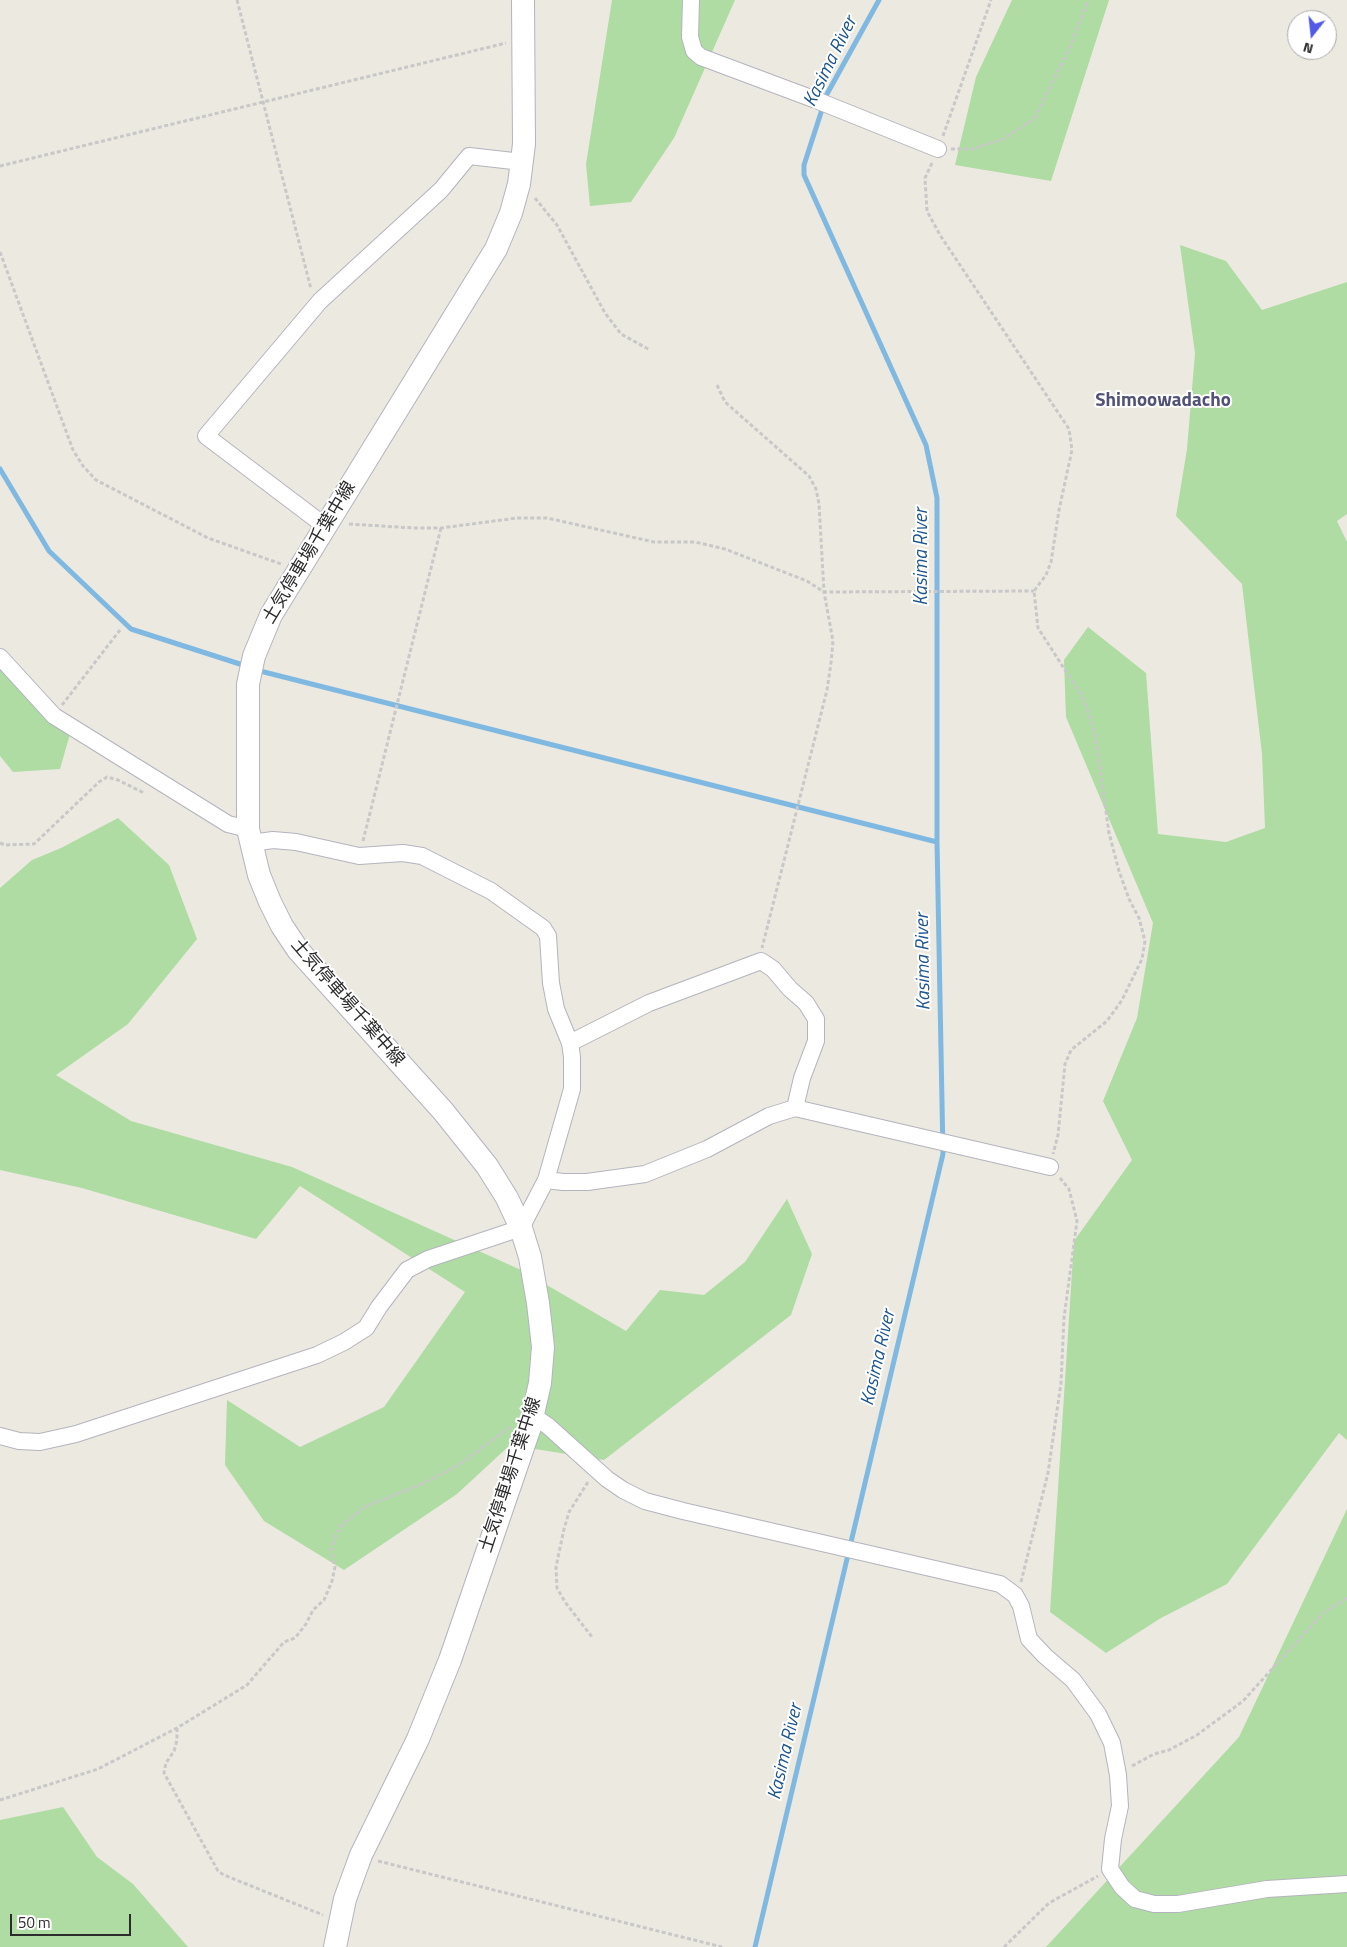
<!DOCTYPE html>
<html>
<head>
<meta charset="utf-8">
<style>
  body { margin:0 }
  #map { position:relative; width:1347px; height:1947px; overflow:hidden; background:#ece9e0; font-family:"Titillium Web",sans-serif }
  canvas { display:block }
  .north { position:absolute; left:1287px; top:10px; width:50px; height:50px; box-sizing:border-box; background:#fff; border:1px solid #ababab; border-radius:50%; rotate:196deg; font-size:14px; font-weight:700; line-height:20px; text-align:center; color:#2c2c2c }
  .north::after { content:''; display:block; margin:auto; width:18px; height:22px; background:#5358e6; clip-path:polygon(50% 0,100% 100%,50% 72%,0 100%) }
  .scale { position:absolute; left:10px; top:1914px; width:121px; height:22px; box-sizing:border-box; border:2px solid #2c2c2c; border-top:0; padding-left:6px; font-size:15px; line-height:18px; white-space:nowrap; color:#2c2c2c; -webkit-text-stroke:4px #fff; paint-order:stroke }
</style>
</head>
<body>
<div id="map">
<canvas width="1347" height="1947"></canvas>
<div class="north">N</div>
<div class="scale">50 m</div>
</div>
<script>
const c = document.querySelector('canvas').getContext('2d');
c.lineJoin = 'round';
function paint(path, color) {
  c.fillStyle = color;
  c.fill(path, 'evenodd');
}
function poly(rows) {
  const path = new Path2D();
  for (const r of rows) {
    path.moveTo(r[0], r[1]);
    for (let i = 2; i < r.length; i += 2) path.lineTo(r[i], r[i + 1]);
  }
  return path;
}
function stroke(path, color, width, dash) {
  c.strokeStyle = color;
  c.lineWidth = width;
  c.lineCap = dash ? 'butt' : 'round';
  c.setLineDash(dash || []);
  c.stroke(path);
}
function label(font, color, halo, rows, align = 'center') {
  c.font = font + ' "Titillium Web","Noto Sans JP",sans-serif';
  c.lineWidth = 4;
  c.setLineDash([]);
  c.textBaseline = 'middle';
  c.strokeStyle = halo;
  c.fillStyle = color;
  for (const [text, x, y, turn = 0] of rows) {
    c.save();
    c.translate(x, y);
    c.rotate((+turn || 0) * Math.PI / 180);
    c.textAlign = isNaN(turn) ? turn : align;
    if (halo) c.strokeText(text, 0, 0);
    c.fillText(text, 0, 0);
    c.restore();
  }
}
const green = poly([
  [612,0,735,0,674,138,631,202,590,206,586,164],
  [1012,0,1109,0,1051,181,955,165,976,77],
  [1180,245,1226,261,1262,310,1347,282,1347,514,1337,521,1347,542,1347,1440,1339,1433,1227,1584,1161,1618,1106,1653,1050,1612,1074,1241,1132,1160,1103,1101,1137,1018,1153,923,1066,717,1064,660,1088,627,1146,673,1158,834,1226,842,1265,828,1262,754,1242,584,1176,516,1187,449,1195,353],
  [0,666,70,734,60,769,13,772,0,756],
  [118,818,169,865,197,939,128,1024,56,1075,131,1121,292,1167,521,1270,626,1331,660,1290,704,1295,745,1262,787,1199,812,1254,791,1315,604,1460,510,1445,457,1494,344,1570,264,1521,225,1465,227,1400,300,1447,384,1407,465,1292,300,1186,256,1239,82,1188,0,1170,0,888,32,860,61,848],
  [1347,1509,1347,1947,1046,1947,1239,1737],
  [63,1807,97,1857,133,1884,188,1947,0,1947,0,1820]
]);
const stream = poly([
  [0,469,49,551,131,629,246,666],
  [256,670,937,842],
  [755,1947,943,1154,937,842,937,498,926,445,804,175,804,165,827,94,879,0]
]);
const path = poly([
  [237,0,311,289],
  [943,136,991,0],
  [951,149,973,149,1003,139,1034,119,1070,47,1088,0],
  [932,163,925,178,927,211,940,235,1069,429,1072,450,1059,510,1051,562,1046,575,1034,591,1038,628,1083,698,1095,733,1109,833,1119,871,1129,899,1139,918,1145,941,1142,959,1122,1000,1107,1021,1071,1050,1065,1064,1058,1135,1053,1154],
  [0,166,506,43],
  [535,198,557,225,605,313,621,334,650,350],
  [0,252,73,450,83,466,96,480,208,538,281,564],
  [717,385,725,402,809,476,816,489,819,504,824,592,833,641,831,663,827,690,762,948],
  [349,524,414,528,441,528,517,518,547,518,654,542,695,542,725,549,807,581,824,592,1034,591],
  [62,705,120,630],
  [363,841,441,528],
  [0,843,5,845,34,844,99,782,107,777,118,780,144,793],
  [588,1482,569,1512,564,1529,556,1567,557,1588,565,1602,592,1637],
  [1021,1582,1048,1473,1061,1383,1064,1318,1077,1221,1069,1189,1060,1178],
  [177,1728,177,1740,174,1751,166,1763,164,1773,218,1871,224,1875,323,1915],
  [1132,1766,1154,1754,1169,1750,1197,1735,1243,1701,1323,1613,1347,1598],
  [0,1800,98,1769,177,1728,247,1685,284,1642,295,1638,306,1624,313,1610,324,1600,332,1581,335,1567,331,1551,334,1539,341,1526,364,1507,424,1483,459,1465,510,1427],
  [378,1861,722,1947],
  [1004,1947,1049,1903,1098,1876]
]);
const street = poly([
  [691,0,690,37,694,51,701,57,816,100,938,149],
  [325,526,206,436,320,301,441,190,469,156,522,162],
  [0,657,54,716,228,824,248,829],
  [570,1043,649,1003,761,961,773,969,790,989,806,1003,816,1019,816,1041,802,1078,795,1108],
  [546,1180,563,1182,587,1182,645,1174,707,1149,769,1116,795,1108,1050,1167],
  [533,1416,548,1426,607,1479,623,1490,645,1501,683,1511,1000,1584,1015,1595,1021,1606,1029,1639,1045,1656,1073,1680,1098,1714,1112,1743,1118,1775,1120,1806,1113,1839,1110,1869,1122,1887,1135,1899,1154,1904,1178,1904,1267,1889,1347,1884],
  [0,1436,19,1441,40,1442,76,1434,317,1355,344,1342,366,1328,379,1307,407,1270,428,1259,521,1228,546,1180,572,1089,572,1057,570,1043,556,1009,551,983,548,936,543,928,491,891,422,856,403,853,359,856,296,842,273,840,251,843]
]);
const secondary = poly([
  [335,1947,345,1899,361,1855,418,1739,450,1660,530,1427,540,1383,543,1347,538,1303,530,1257,521,1228,507,1198,487,1166,443,1111,298,950,282,926,270,902,259,875,248,829,248,684,254,656,271,615,496,249,511,213,519,184,524,144,523,0]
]);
const streetNames = [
  ["土気停車場千葉中線",310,553,-59],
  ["土気停車場千葉中線",347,1003,49],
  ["土気停車場千葉中線",511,1475,-72]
];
const waterNames = [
  ["Kasima River",831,62,-64],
  ["Kasima River",922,557,-90],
  ["Kasima River",924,962,-91],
  ["Kasima River",879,1358,-77],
  ["Kasima River",786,1752,-77]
];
const neighbourhoodNames = [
  ["Shimoowadacho",1163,401]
];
paint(green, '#aedca3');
stroke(stream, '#7fb9e2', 5);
stroke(street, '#b3b4be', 18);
stroke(secondary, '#b3b4be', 24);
stroke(path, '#c8c8c8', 3, [4, 2.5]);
stroke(street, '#fff', 16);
stroke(secondary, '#fff', 22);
label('18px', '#2c2c2c', '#fff', streetNames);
label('italic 19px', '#1d568f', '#fff', waterNames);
label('bold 19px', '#515278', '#fff', neighbourhoodNames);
</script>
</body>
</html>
